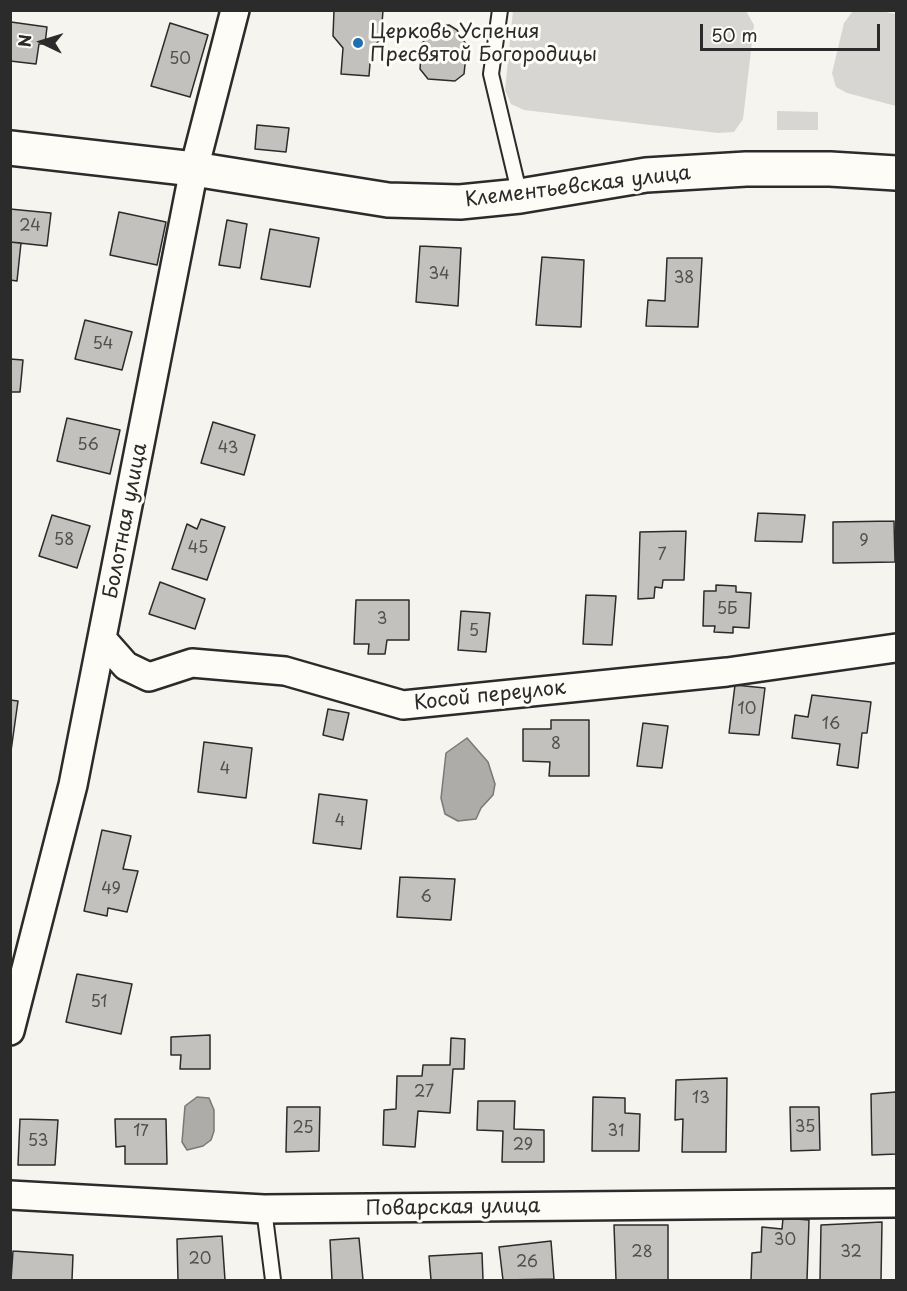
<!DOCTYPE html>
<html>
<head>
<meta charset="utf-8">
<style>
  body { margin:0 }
  #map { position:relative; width:907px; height:1291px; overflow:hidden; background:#f5f4ef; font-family:"Playpen Sans",sans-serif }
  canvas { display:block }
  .frame { position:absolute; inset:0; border:12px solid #2b2b2b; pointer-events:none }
  .north { position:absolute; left:12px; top:12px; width:60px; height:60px; -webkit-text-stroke:4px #fdfcf7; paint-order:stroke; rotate:274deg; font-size:16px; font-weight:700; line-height:24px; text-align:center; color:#2b2b2b }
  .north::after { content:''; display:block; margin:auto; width:21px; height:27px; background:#2b2b2b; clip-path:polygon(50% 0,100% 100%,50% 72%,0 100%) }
  .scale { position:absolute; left:700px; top:24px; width:180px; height:27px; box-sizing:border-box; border:3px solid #2b2b2b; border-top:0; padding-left:8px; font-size:18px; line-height:21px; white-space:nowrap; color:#2b2b2b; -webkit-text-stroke:4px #fdfcf7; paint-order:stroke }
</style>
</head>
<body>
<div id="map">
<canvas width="907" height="1291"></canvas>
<div class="frame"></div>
<div class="north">N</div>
<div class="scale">50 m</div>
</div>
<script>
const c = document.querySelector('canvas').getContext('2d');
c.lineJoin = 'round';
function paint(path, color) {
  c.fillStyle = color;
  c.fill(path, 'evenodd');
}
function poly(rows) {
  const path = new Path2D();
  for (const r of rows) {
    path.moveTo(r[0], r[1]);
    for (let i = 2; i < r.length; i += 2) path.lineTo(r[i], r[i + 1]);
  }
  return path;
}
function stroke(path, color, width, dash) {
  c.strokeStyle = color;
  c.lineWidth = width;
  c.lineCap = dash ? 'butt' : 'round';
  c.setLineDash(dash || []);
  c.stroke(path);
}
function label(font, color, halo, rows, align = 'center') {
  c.font = font + ' "Playpen Sans",sans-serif';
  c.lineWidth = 6;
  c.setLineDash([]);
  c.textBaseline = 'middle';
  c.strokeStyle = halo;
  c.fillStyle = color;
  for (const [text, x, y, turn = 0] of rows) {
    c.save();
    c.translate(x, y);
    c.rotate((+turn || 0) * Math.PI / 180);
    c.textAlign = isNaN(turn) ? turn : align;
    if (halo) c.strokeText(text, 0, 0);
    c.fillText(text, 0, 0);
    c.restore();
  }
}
const green = poly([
  [513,11,746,11,754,25,743,119,734,132,718,133,524,110,511,104,505,90],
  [853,11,881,11,896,14,896,106,847,93,836,87,832,73,844,23],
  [777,111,818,112,818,130,777,130]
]);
const water = poly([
  [467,738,488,762,495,784,493,795,481,808,476,819,458,821,445,814,441,798,446,753,467,738],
  [197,1097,209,1098,214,1110,214,1131,211,1140,203,1146,187,1150,182,1142,185,1106,197,1097]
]);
const building = poly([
  [334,10,383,10,381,38,371,50,369,76,341,74,343,48,333,36,334,10],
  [11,22,47,27,45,44,39,44,36,64,10,61,11,22],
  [170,23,208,35,190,97,151,86,170,23],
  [449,25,457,30,467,46,464,74,455,81,428,79,420,69,422,43,440,26,449,25],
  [257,125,289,128,286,152,255,149,257,125],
  [10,209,51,213,47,246,10,242,10,209],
  [119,212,166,222,157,265,110,255,119,212],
  [227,220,247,224,240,268,219,265,227,220],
  [270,229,319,238,310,287,261,279,270,229],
  [10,242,21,243,17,281,10,280,10,242],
  [420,246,461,248,458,306,416,302,420,246],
  [542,257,584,260,581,327,536,325,542,257],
  [667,258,702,258,698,327,646,326,648,300,665,301,667,258],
  [85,320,132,332,122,370,75,359,85,320],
  [10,359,23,360,20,392,10,392,10,359],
  [67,418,120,430,110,474,57,461,67,418],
  [213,422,255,435,244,475,201,463,213,422],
  [758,513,805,515,802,542,755,541,758,513],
  [52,515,90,526,77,568,39,556,52,515],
  [201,519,225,527,207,580,172,569,187,524,197,529,201,519],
  [894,521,895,562,833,563,833,522,894,521],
  [686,531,684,580,663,580,662,588,655,587,654,598,638,599,640,532,686,531],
  [160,582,205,599,195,629,149,614,160,582],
  [716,585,736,586,736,592,751,593,749,628,733,627,733,633,714,632,715,626,703,626,704,591,716,591,716,585],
  [586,595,616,596,612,645,583,644,586,595],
  [356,600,409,600,409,640,387,640,385,654,368,654,369,644,354,644,356,600],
  [461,611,490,613,486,652,458,650,461,611],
  [735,685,765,688,759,735,729,733,735,685],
  [812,695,871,702,867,733,862,733,858,768,837,765,840,744,792,738,795,715,808,717,812,695],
  [10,700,18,701,11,751,10,751,10,700],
  [328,709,349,713,343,740,323,735,328,709],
  [551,720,589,720,589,776,549,776,550,762,523,761,523,729,551,729,551,720],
  [643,723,668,726,662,768,637,766,643,723],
  [204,742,252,748,246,798,198,792,204,742],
  [319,794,367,800,361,849,313,843,319,794],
  [102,830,131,836,123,869,138,871,127,912,108,908,107,916,84,911,102,830],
  [400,877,455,879,451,920,397,917,400,877],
  [77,974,132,984,121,1034,66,1022,77,974],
  [210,1035,210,1069,180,1069,181,1055,171,1055,171,1037,210,1035],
  [451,1038,465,1039,464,1069,453,1069,450,1113,418,1111,415,1147,383,1145,384,1110,396,1109,397,1076,422,1076,423,1065,450,1065,451,1038],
  [727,1078,726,1152,682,1152,683,1119,675,1120,676,1080,727,1078],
  [896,1092,896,1154,872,1155,871,1094,896,1092],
  [593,1097,625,1098,625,1113,640,1114,639,1151,592,1151,593,1097],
  [478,1101,515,1101,514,1129,544,1130,544,1162,502,1162,503,1131,477,1130,478,1101],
  [287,1107,320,1107,319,1151,286,1152,287,1107],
  [790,1107,819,1107,820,1150,791,1151,790,1107],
  [20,1119,58,1120,55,1165,18,1165,20,1119],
  [115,1119,166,1119,167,1164,125,1164,125,1146,116,1147,115,1119],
  [783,1218,809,1220,807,1280,751,1280,752,1253,761,1252,762,1227,782,1229,783,1218],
  [882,1222,881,1280,820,1280,821,1225,882,1222],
  [614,1225,668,1225,668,1280,616,1280,614,1225],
  [222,1236,225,1280,178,1280,177,1239,222,1236],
  [359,1238,363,1280,332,1280,330,1240,359,1238],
  [551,1241,554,1279,503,1280,499,1247,551,1241],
  [13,1251,73,1255,72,1280,11,1280,13,1251],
  [482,1253,483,1280,431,1280,429,1256,482,1253]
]);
const service = poly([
  [500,10,491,74,520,196],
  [264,1209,273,1280]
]);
const minor = poly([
  [103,640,126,666,149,677,192,663,285,671,403,705,727,672,896,648],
  [10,1031,73,785,194,169,235,10],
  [10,1195,264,1209,896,1203]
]);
const tertiary = poly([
  [10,148,194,169,388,200,460,202,520,196,646,175,746,169,830,169,896,173]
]);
const markers = [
  [358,43,6,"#1f6fb2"]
];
const numberNames = [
  ["50",180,60],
  ["24",30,227],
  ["34",439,275],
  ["38",684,279],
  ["54",103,345],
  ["56",88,446],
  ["43",228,449],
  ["58",64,541],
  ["9",864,542],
  ["45",198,549],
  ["7",662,556],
  ["5Б",727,610],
  ["3",382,620],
  ["5",474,632],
  ["10",747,710],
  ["16",831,725],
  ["8",556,745],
  ["4",225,770],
  ["4",340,822],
  ["49",111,890],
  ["6",426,898],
  ["51",99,1003],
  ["27",424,1093],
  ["13",701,1099],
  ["35",805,1128],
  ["25",303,1129],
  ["17",141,1132],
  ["31",616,1132],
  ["53",38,1142],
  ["29",523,1146],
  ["30",785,1241],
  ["28",642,1253],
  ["32",851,1253],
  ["20",200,1260],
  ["26",527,1263]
];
const poiNames = [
  ["Церковь Успения",370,32],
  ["Пресвятой Богородицы",370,55]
];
const streetNames = [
  ["Клементьевская улица",578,187,-7],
  ["Болотная улица",126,521,-79],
  ["Косой переулок",490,696,-6],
  ["Поварская улица",453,1208,-1]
];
paint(green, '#d7d6d2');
paint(water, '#adaca9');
stroke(water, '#797877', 1.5);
paint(building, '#c2c1be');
stroke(building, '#2b2b2b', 1.5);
stroke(service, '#2b2b2b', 18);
stroke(minor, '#2b2b2b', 32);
stroke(tertiary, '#2b2b2b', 38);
stroke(service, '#fdfcf7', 14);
stroke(minor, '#fdfcf7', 27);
stroke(tertiary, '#fdfcf7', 33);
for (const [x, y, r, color] of markers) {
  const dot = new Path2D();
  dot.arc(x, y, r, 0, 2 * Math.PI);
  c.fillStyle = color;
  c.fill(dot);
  stroke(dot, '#fdfcf7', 2);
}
label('16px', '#515050', null, numberNames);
label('20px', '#2b2b2b', '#fdfcf7', poiNames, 'left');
label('20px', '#2b2b2b', '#fdfcf7', streetNames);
</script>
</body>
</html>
